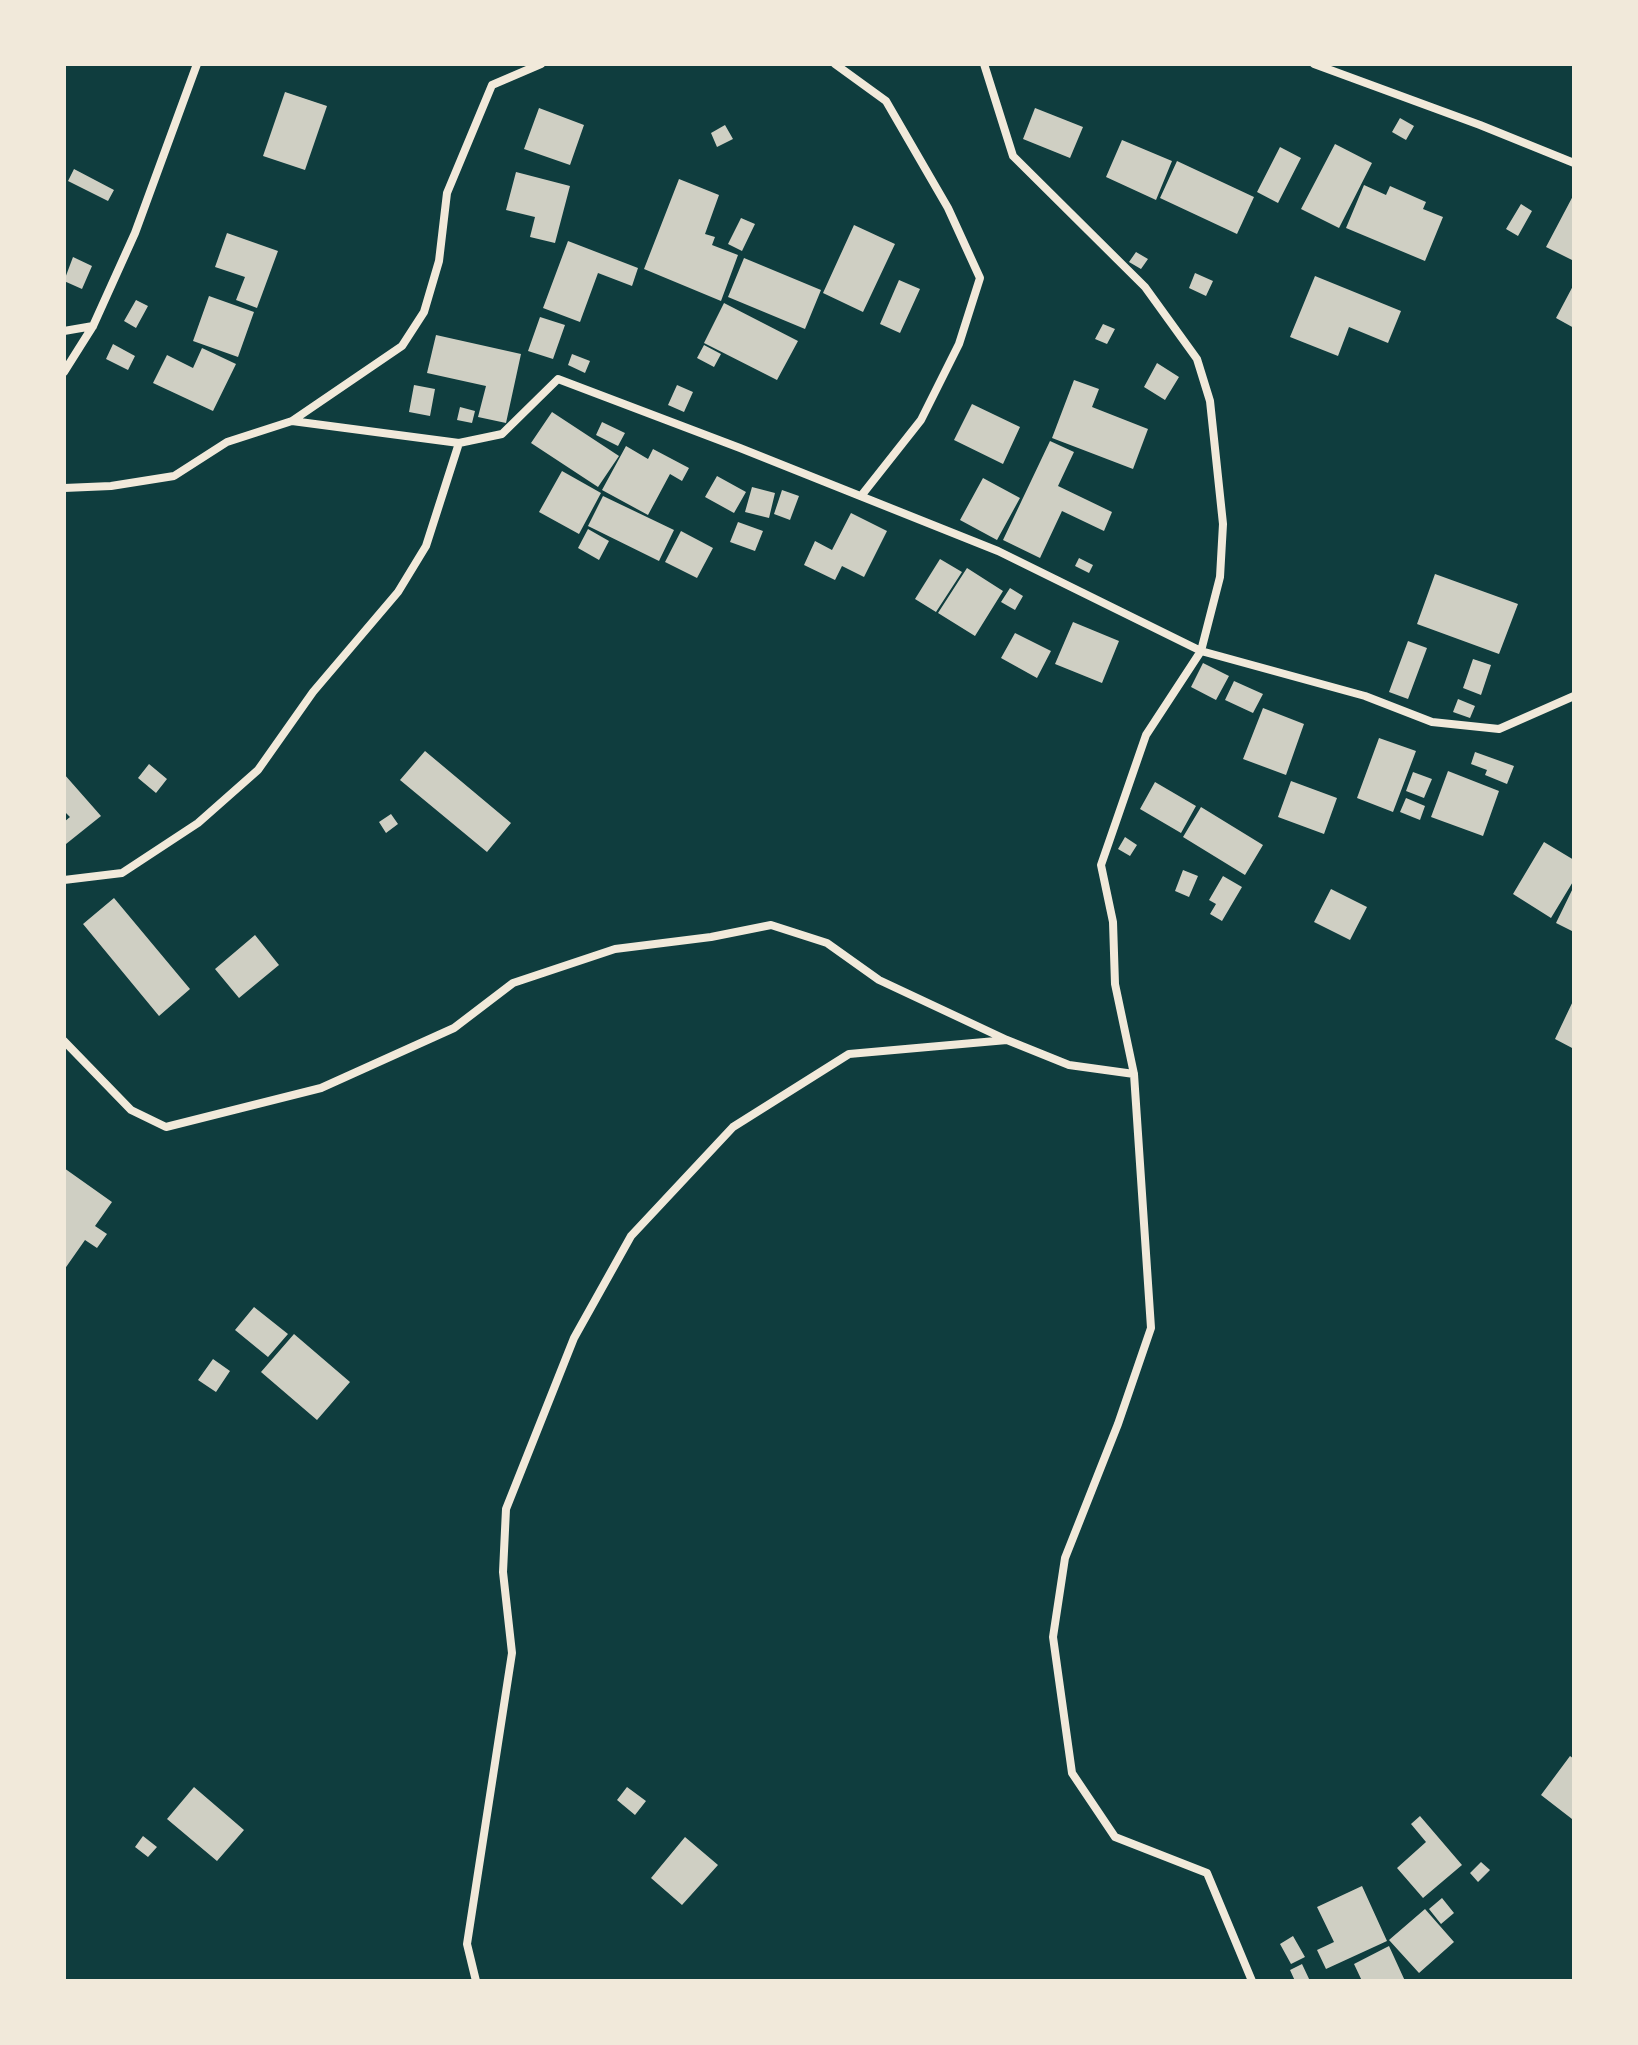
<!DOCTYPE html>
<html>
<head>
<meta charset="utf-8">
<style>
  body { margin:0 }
  #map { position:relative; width:1638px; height:2045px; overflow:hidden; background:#0f3d3e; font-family:"Asap Condensed",sans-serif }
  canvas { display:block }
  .frame { position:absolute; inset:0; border:66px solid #f1e9da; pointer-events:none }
</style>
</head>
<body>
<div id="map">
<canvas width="1638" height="2045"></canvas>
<div class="frame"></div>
</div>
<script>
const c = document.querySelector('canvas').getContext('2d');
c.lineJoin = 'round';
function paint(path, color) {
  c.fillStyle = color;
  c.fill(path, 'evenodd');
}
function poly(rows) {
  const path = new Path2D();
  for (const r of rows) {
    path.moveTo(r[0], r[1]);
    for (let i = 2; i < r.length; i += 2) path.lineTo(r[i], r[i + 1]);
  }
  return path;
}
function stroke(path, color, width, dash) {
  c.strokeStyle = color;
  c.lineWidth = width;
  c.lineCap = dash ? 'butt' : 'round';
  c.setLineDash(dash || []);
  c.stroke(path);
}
const building = poly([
  [285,92,327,106,305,170,263,156],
  [539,108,584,125,570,165,524,149],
  [1035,108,1083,127,1070,158,1023,139],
  [1400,118,1414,126,1406,140,1392,132],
  [725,125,733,139,717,147,711,133],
  [1122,140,1172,161,1156,200,1106,177],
  [1335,144,1372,163,1339,228,1301,209],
  [1280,147,1301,158,1278,203,1257,192],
  [1177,161,1254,197,1237,234,1160,198],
  [74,169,114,190,108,201,68,181],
  [516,172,570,186,555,243,530,237,535,217,506,210],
  [679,179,719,195,705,234,715,237,712,245,738,255,721,301,644,269],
  [1364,185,1386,195,1390,186,1426,202,1423,209,1443,217,1425,261,1346,228],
  [1574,194,1574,261,1546,247],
  [1521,204,1532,211,1518,236,1506,229],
  [741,218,755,224,742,251,728,244],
  [854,225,895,244,863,312,823,293],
  [227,233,278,251,257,308,236,300,245,277,215,267],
  [568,241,638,268,632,286,598,273,580,322,543,308],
  [1136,252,1148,259,1141,269,1129,262],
  [73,257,92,266,82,289,64,281],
  [744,258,821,290,805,329,728,297],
  [1195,273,1213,281,1206,296,1189,288],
  [1315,276,1401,311,1388,343,1349,327,1338,356,1290,337],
  [899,280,920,289,900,333,880,324],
  [1574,284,1574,328,1556,318],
  [209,296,254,312,238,357,193,341],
  [136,300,148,306,136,328,124,321],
  [724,303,798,341,777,380,704,343],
  [540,317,565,325,553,359,528,351],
  [1103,324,1115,329,1107,344,1095,339],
  [436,335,521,354,506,423,478,417,486,386,427,373],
  [113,344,135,356,128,370,106,359],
  [704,345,721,354,714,367,697,358],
  [202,348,236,364,213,411,153,383,167,355,193,368],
  [572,354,590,361,585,373,568,365],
  [1157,363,1179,377,1165,400,1144,387],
  [1074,380,1099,389,1092,407,1148,429,1133,469,1052,438],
  [414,385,435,389,430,416,409,412],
  [677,385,693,392,684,412,668,405],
  [972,404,1020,427,1003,464,954,440],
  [460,407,475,411,472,423,457,420],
  [552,412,619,456,598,487,531,443],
  [602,422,625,433,618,446,596,435],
  [1050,441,1074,452,1058,486,1112,512,1104,531,1062,511,1040,558,1003,540],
  [626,446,648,459,653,449,689,468,682,481,670,474,648,515,602,490],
  [562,471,601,493,579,534,539,512],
  [717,476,746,492,734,513,705,497],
  [983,478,1020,498,997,540,960,520],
  [752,487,775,493,769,518,745,512],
  [782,490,799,496,790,520,774,514],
  [603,496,674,530,659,561,588,526],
  [851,513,887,531,864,577,842,566,835,580,804,565,815,541,832,550],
  [738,522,763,531,755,551,730,542],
  [588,529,609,541,599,560,578,548],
  [681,531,713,548,697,578,665,562],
  [1079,558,1093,565,1089,573,1075,566],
  [940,559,962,572,936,612,915,599],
  [967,568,1003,591,975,636,938,613],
  [1435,574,1518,604,1499,654,1417,624],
  [1010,588,1023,596,1015,610,1001,602],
  [1073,622,1119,641,1102,683,1055,664],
  [1015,633,1051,651,1037,678,1001,658],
  [1408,641,1427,648,1408,699,1389,692],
  [1473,659,1491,665,1481,695,1463,688],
  [1203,663,1229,676,1216,700,1191,687],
  [1234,681,1263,694,1253,713,1225,700],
  [1458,699,1475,706,1470,718,1453,712],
  [1263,708,1304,724,1286,775,1243,759],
  [1379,738,1416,751,1393,812,1357,798],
  [425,751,511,823,487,852,400,780],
  [1475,752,1514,766,1507,784,1485,775,1487,770,1471,764],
  [149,764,167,779,156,793,138,778],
  [1448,771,1499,791,1483,836,1431,817],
  [1413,772,1432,779,1424,798,1406,791],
  [64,774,101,816,66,844,64,822,70,817,64,811],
  [1291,781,1337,798,1324,834,1278,817],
  [1155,782,1196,806,1181,833,1140,809],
  [1406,798,1425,806,1420,820,1400,812],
  [1201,807,1263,845,1245,875,1183,837],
  [391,814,398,824,386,833,379,822],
  [1125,837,1137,845,1130,856,1118,849],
  [1544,842,1574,860,1574,880,1551,918,1513,894],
  [1183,870,1198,876,1189,897,1175,891],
  [1223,876,1242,887,1222,921,1210,914,1216,904,1209,900],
  [1574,886,1574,932,1556,923],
  [1331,889,1367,907,1350,940,1314,922],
  [114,898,190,989,159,1016,83,924],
  [255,935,279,965,239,998,215,969],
  [1574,999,1574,1049,1555,1039],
  [64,1168,112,1202,95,1226,107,1234,97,1248,85,1240,64,1270],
  [254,1307,288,1334,268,1357,235,1330],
  [294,1334,350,1382,317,1420,261,1372],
  [213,1359,230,1371,216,1392,198,1380],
  [1570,1756,1574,1759,1574,1815,1572,1819,1541,1795],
  [194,1787,244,1830,217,1861,167,1819],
  [627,1787,646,1801,635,1815,617,1800],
  [1420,1816,1462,1865,1423,1898,1397,1868,1426,1842,1411,1824],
  [143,1836,157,1847,148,1857,135,1847],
  [685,1837,718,1865,682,1905,651,1878],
  [1481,1862,1490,1870,1478,1882,1470,1873],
  [1362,1886,1387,1941,1326,1969,1317,1950,1334,1942,1317,1907],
  [1442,1898,1454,1913,1441,1924,1429,1909],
  [1425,1909,1454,1942,1419,1973,1389,1940],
  [1293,1936,1305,1957,1291,1964,1280,1944],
  [1389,1946,1405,1981,1362,1981,1354,1964],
  [1302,1964,1310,1981,1295,1981,1290,1970]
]);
const minor = poly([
  [835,64,886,101,948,208,980,278,959,344,921,420,861,496],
  [984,64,1013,156,1145,287,1197,359,1210,401,1223,524,1220,577,1201,651,1146,735,1101,865,1113,922,1115,984,1134,1074,1151,1328,1118,1424,1065,1558,1053,1637,1072,1773,1115,1837,1207,1873,1252,1981],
  [1314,64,1480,125,1574,163],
  [64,331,93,326],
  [64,372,93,326,135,233,197,64],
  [292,421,459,443,502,434,558,379,740,448,998,551,1201,651,1365,696,1432,722,1499,729,1574,696],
  [64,488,111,486,174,476,227,442,292,421,402,346,424,312,439,261,447,193,492,85,541,64],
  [64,880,122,873,198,823,258,770,313,692,398,592,426,546,459,443],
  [64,1041,131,1110,166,1127,321,1088,454,1028,513,983,615,949,711,937,771,925,827,943,879,980,1007,1040,1069,1065,1134,1074],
  [476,1981,467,1944,512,1653,503,1572,506,1509,574,1338,631,1236,733,1127,849,1054,1007,1040]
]);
paint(building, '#cfcfc3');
stroke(minor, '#f1e9da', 8);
</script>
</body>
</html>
